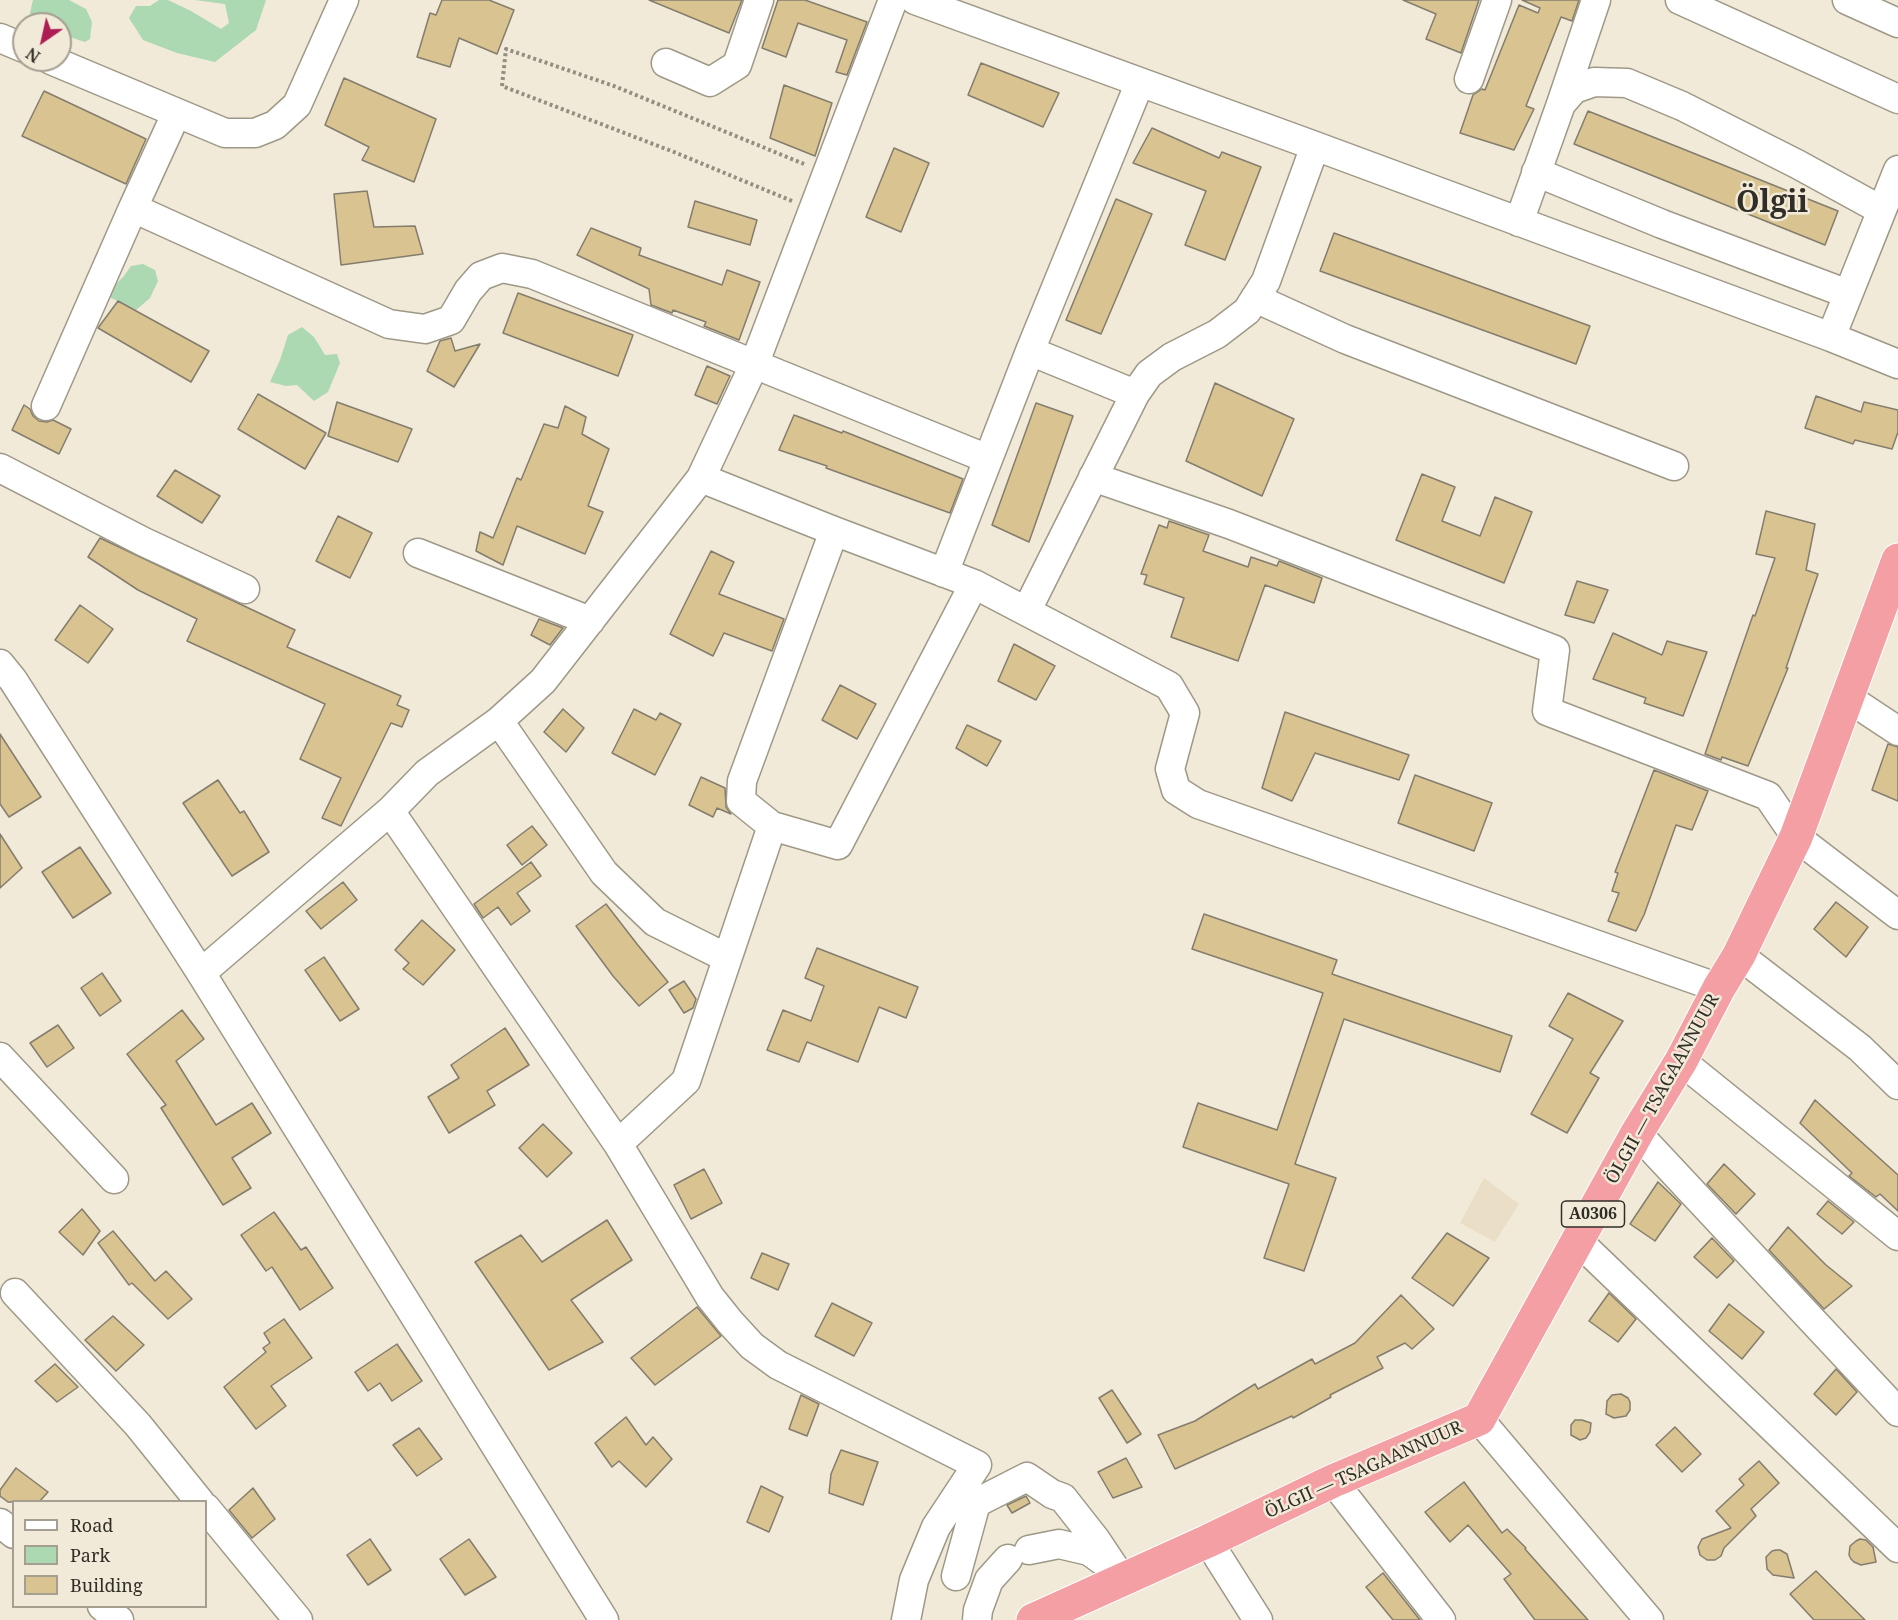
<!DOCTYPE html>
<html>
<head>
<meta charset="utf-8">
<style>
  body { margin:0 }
  #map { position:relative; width:1898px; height:1620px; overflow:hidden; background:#f1ead8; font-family:"Noto Serif",serif }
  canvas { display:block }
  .legend { position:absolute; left:12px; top:1500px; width:195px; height:108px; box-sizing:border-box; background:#f1ead8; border:2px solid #a49f91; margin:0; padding:8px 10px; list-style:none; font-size:18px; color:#312e27 }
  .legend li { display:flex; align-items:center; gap:12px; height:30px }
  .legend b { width:30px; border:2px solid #a49f91 }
  .north { position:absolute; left:12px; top:12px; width:60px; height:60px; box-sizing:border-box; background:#f1ead8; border:2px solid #a49f91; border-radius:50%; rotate:214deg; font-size:16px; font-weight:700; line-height:24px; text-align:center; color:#312e27 }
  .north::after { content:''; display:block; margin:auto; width:21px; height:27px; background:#ad1d54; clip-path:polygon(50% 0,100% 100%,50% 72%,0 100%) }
</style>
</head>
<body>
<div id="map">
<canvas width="1898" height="1620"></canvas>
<ul class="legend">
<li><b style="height:8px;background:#fff"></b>Road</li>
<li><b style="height:16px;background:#acd8b2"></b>Park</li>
<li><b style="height:16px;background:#d8c391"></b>Building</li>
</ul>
<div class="north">N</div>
</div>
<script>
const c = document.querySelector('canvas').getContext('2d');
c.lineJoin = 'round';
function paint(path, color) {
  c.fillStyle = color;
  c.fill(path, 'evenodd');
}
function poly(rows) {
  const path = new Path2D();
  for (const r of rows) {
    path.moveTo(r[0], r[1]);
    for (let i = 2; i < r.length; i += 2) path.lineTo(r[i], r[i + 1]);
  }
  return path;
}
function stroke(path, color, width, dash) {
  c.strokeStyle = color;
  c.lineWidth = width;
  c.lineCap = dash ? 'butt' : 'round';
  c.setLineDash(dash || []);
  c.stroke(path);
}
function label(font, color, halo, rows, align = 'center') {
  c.font = font + ' "Noto Serif",serif';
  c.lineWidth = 5;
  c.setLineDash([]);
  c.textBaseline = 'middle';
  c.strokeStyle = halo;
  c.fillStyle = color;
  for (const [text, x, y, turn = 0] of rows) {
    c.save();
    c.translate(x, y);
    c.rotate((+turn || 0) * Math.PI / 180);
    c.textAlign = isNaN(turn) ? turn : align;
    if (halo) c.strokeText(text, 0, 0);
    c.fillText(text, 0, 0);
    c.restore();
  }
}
const built = poly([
  [1484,1178,1519,1204,1495,1242,1460,1223]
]);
const green = poly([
  [33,0,69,0,86,9,92,22,90,39,85,42,60,34,60,24,36,24,30,13],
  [159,0,168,0,191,11,221,29,229,23,225,4,195,0,266,0,256,30,215,62,177,53,143,40,129,18,136,6,150,6],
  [143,264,155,270,158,281,150,298,136,310,105,295,124,276,131,266],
  [302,327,314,337,325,355,337,354,340,363,328,392,314,401,297,385,286,386,270,382,280,360,288,335]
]);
const building = poly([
  [442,0,489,0,514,10,497,54,459,38,450,67,417,57,430,13,436,15,442,0],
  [649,0,742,0,729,33,649,0],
  [778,0,805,0,867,22,847,75,836,72,847,40,798,23,786,57,762,48,778,0],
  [1403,0,1479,0,1461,53,1426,39,1436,14,1403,0],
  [1522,0,1579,0,1572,21,1561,17,1526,106,1534,109,1514,150,1460,133,1473,95,1482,89,1485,90,1519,5,1538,13,1540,8,1522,0],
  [981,63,1059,93,1043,127,968,95,981,63],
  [344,78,436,119,414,182,362,160,369,147,325,125,344,78],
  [784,85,832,103,815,156,770,138,784,85],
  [44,91,146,139,126,184,22,136,44,91],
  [1588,111,1838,211,1825,245,1574,144,1588,111],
  [1152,128,1219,158,1222,152,1261,167,1225,260,1185,245,1206,191,1133,163,1152,128],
  [894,148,929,163,901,232,866,217,894,148],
  [367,191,374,227,415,226,423,254,341,265,334,194,367,191],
  [1116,199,1152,214,1101,334,1066,320,1116,199],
  [695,201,757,220,750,245,688,227,695,201],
  [591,228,641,248,639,255,722,285,727,270,760,282,739,340,704,326,706,322,673,310,672,313,651,305,649,289,577,255,591,228],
  [1334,233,1590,326,1576,364,1320,271,1334,233],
  [518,293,633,335,618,376,503,333,518,293],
  [118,301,209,351,191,382,98,328,118,301],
  [451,338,455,351,480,344,454,387,427,371,440,341,451,338],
  [707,366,730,376,717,404,695,395,707,366],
  [1215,383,1294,419,1262,496,1186,461,1215,383],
  [258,394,326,433,305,469,238,429,258,394],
  [1816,396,1861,412,1864,402,1898,410,1898,432,1892,449,1855,440,1853,444,1805,428,1816,396],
  [337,402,412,429,398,462,328,436,337,402],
  [1036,403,1073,416,1029,542,992,525,1036,403],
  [24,405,30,409,33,416,39,421,47,422,53,420,71,429,59,454,12,430,24,405],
  [565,406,586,417,582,434,609,449,588,506,603,512,585,554,517,526,503,565,476,551,480,532,493,538,517,478,521,480,544,424,558,428,565,406],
  [794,415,842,433,843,431,963,479,950,513,826,468,827,466,779,450,794,415],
  [175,470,220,496,202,523,157,496,175,470],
  [1422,474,1455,487,1442,521,1480,536,1495,497,1532,512,1504,583,1396,540,1422,474],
  [1766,511,1815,524,1806,570,1818,574,1786,668,1788,668,1748,766,1722,757,1721,760,1705,754,1753,615,1755,616,1775,558,1756,554,1766,511],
  [338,516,372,533,350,578,316,561,338,516],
  [1169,521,1209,535,1203,551,1248,567,1251,557,1277,566,1279,561,1322,578,1314,603,1265,585,1238,661,1171,637,1184,598,1144,584,1147,575,1141,574,1159,525,1167,528,1169,521],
  [100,538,295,630,287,647,401,696,397,705,409,710,402,727,391,723,341,826,322,818,341,778,300,759,325,704,187,641,197,619,138,590,88,557,100,538],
  [711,551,734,562,719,594,784,619,772,651,724,633,713,656,670,634,711,551],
  [1577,581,1608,590,1594,623,1565,615,1577,581],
  [80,605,113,629,88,663,55,640,80,605],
  [539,619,563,628,550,645,531,635,539,619],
  [1613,633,1662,655,1667,641,1707,652,1683,716,1644,703,1646,698,1593,679,1613,633],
  [1014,644,1055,666,1036,700,998,681,1014,644],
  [840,685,876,704,857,739,822,720,840,685],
  [563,709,584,728,566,752,544,732,563,709],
  [634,709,656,720,660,713,681,724,655,775,612,753,634,709],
  [1285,712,1409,755,1399,780,1315,753,1292,801,1262,788,1285,712],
  [967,725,1001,741,987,766,956,748,967,725],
  [0,734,41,797,9,817,0,804,0,734],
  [1888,744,1898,747,1898,801,1872,790,1888,744],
  [1654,770,1708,791,1692,830,1676,825,1644,915,1636,931,1608,921,1619,893,1612,891,1618,873,1615,872,1654,770],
  [1415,775,1492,803,1474,851,1398,823,1415,775],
  [701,777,725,788,726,807,731,814,717,808,713,817,689,805,701,777],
  [218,780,240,813,244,811,269,852,232,876,183,803,218,780],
  [532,826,547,845,522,865,507,845,532,826],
  [0,834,22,868,0,888,0,834],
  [80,847,111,893,73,918,42,872,80,847],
  [531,862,541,876,517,893,530,911,511,925,498,907,483,918,474,904,531,862],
  [343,882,357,900,321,929,306,911,343,882],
  [1836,902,1868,927,1846,957,1814,929,1836,902],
  [606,904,637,944,668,982,639,1006,613,976,576,926,606,904],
  [1204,914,1337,960,1332,974,1512,1036,1500,1072,1344,1019,1295,1164,1336,1178,1304,1271,1264,1258,1289,1184,1183,1147,1198,1103,1277,1130,1323,993,1192,949,1204,914],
  [422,920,455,950,423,985,403,969,409,963,395,950,422,920],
  [817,948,918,987,906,1018,879,1007,858,1062,807,1042,799,1062,767,1050,783,1010,811,1021,824,986,805,978,817,948],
  [324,957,359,1009,340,1021,305,970,324,957],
  [102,973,121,1001,100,1016,81,988,102,973],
  [684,981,696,999,693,1008,684,1013,669,990,684,981],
  [1568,993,1623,1021,1590,1073,1599,1078,1567,1133,1531,1114,1573,1039,1549,1026,1568,993],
  [182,1010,204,1039,176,1061,216,1125,252,1103,271,1133,232,1158,251,1188,223,1205,161,1108,166,1105,127,1054,182,1010],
  [58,1025,74,1048,47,1067,30,1043,58,1025],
  [505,1028,529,1065,487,1091,495,1105,449,1133,428,1097,459,1078,451,1065,505,1028],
  [1815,1100,1898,1175,1898,1211,1880,1194,1876,1197,1849,1176,1852,1173,1800,1123,1815,1100],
  [543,1124,572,1153,547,1177,519,1148,543,1124],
  [1724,1164,1755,1194,1736,1214,1707,1184,1724,1164],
  [704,1169,722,1203,691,1219,674,1185,704,1169],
  [1658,1182,1681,1204,1655,1241,1630,1224,1658,1182],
  [1828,1201,1854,1222,1842,1234,1817,1214,1828,1201],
  [82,1209,100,1231,83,1255,59,1232,82,1209],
  [274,1212,301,1250,306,1247,333,1288,300,1310,272,1267,266,1271,241,1235,274,1212],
  [607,1220,632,1260,571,1300,603,1342,549,1370,475,1262,521,1235,542,1262,607,1220],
  [1788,1227,1826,1265,1852,1286,1824,1309,1769,1250,1788,1227],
  [113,1231,155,1281,166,1271,192,1299,168,1319,132,1283,129,1285,98,1243,113,1231],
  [1447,1233,1489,1258,1453,1306,1412,1278,1447,1233],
  [1712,1238,1734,1261,1717,1278,1694,1257,1712,1238],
  [762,1253,789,1264,778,1290,751,1278,762,1253],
  [1609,1293,1636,1319,1618,1342,1589,1321,1609,1293],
  [1401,1295,1434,1329,1412,1349,1405,1343,1377,1357,1383,1368,1330,1395,1331,1397,1293,1418,1292,1416,1175,1469,1158,1435,1195,1421,1255,1384,1258,1389,1312,1359,1315,1364,1355,1343,1401,1295],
  [832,1303,872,1323,854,1356,815,1336,832,1303],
  [1729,1304,1764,1332,1742,1359,1709,1331,1729,1304],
  [697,1307,721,1336,655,1385,631,1358,697,1307],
  [113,1316,144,1345,116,1371,85,1340,113,1316],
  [284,1319,312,1358,271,1386,286,1406,256,1429,224,1387,266,1352,263,1348,270,1343,264,1333,284,1319],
  [397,1344,422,1381,392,1401,380,1383,368,1391,355,1372,397,1344],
  [55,1364,78,1387,57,1402,35,1381,55,1364],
  [1836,1369,1857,1392,1836,1415,1814,1394,1836,1369],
  [1112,1390,1141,1434,1127,1443,1099,1398,1112,1390],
  [1621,1394,1628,1398,1630,1402,1630,1410,1626,1416,1614,1418,1606,1414,1607,1401,1612,1395,1621,1394],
  [801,1395,819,1404,807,1436,789,1429,801,1395],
  [626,1417,646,1445,653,1437,672,1459,646,1487,619,1461,612,1467,595,1443,626,1417],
  [1575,1420,1582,1420,1591,1423,1590,1432,1586,1438,1580,1440,1571,1435,1571,1425,1575,1420],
  [1675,1427,1701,1454,1682,1472,1656,1445,1675,1427],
  [419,1428,442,1459,417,1476,393,1445,419,1428],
  [841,1450,878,1462,863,1505,829,1493,831,1474,841,1450],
  [1126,1458,1142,1487,1113,1498,1098,1472,1126,1458],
  [1759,1461,1779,1483,1751,1509,1756,1516,1724,1548,1721,1556,1715,1560,1707,1560,1700,1555,1698,1547,1702,1539,1731,1528,1716,1511,1744,1485,1739,1479,1759,1461],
  [16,1468,48,1492,39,1502,8,1502,0,1496,0,1490,16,1468],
  [1464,1482,1502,1533,1507,1529,1526,1548,1525,1549,1588,1620,1535,1620,1504,1579,1511,1574,1468,1525,1450,1542,1425,1512,1464,1482],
  [761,1486,783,1497,769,1532,747,1522,761,1486],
  [253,1488,275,1519,252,1538,229,1510,253,1488],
  [1026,1496,1030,1503,1012,1513,1007,1505,1026,1496],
  [370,1539,391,1570,368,1585,347,1555,370,1539],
  [469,1539,496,1577,465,1595,440,1559,469,1539],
  [1860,1539,1866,1540,1873,1547,1876,1562,1861,1565,1854,1562,1851,1559,1849,1555,1850,1546,1856,1541,1860,1539],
  [1776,1550,1780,1550,1787,1554,1794,1578,1773,1575,1767,1569,1766,1557,1772,1551,1776,1550],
  [1816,1571,1865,1620,1814,1620,1790,1594,1816,1571],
  [1383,1573,1420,1620,1393,1620,1366,1587,1383,1573]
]);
const path = poly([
  [792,201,674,152,502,86,506,49,614,86,804,164]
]);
const minor = poly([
  [915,0,1315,146,1831,337,1898,364],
  [1680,0,1898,99],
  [1847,0,1898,23],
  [0,38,24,48],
  [51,60,225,133,255,133,275,125,297,105,344,0],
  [666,63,710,82,737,65,759,0],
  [1469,79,1497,0],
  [1561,104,1596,0],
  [176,114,133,208,389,324,425,329,451,320,468,291,481,276,502,268,532,274,988,459],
  [1536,172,1662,224,1848,294],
  [1519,222,1561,104,1574,89,1594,82,1627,83,1682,106,1797,164,1881,210],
  [1255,298,1345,339,1674,466],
  [1831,337,1898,170],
  [1135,394,1030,351,1140,82],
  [46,406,133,208],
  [0,468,144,542,245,589],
  [1093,477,1229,524,1555,650,1547,711,1768,796,1796,837,1898,915],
  [701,478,834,531,974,584,1169,686,1185,713,1170,769,1176,790,1198,804,1719,988],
  [834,531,742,781,741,801,772,826,838,845,974,584],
  [418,553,590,621],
  [944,573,1030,351],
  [1027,610,1135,394,1149,374,1172,357,1217,334,1247,311,1266,281,1315,146],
  [0,664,13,680,201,973,604,1620],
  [1848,698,1898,731],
  [499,721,604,873,655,922,727,958],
  [390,811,618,1144,710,1297,730,1322,752,1346,778,1365,977,1465,936,1527,914,1580,906,1620],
  [1739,955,1860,1048,1898,1085],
  [201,973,390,811,427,773,499,721,543,681,701,478,754,365,893,0],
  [0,1057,114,1179],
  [1681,1061,1898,1236],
  [1637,1133,1898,1412],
  [618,1144,686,1081,772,826],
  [1578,1241,1898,1548],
  [15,1293,138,1425,200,1502],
  [1479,1419,1649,1620],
  [1333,1481,1441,1620],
  [206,1508,298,1620],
  [0,1523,14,1534],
  [1208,1541,1258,1620],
  [1029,1550,1059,1544,1089,1551,1110,1566],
  [956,1576,976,1503,1027,1477,1052,1494,1063,1498,1096,1540,1116,1570],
  [102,1606,119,1620],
  [977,1620,978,1610,989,1580,1008,1559]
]);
const highway = poly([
  [1033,1620,1208,1541,1333,1481,1479,1419,1637,1133,1681,1061,1719,988,1739,955,1796,837,1898,560]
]);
const shields = [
  [1593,1214,63]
];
const shieldNames = [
  ["A0306",1593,1214]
];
const streetNames = [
  ["ÖLGII — TSAGAANNUUR",1663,1089,-61],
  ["ÖLGII — TSAGAANNUUR",1364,1470,-24]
];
const townNames = [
  ["Ölgii",1772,203]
];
paint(built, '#eadfc6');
paint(green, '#acd8b2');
paint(building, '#d8c391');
stroke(building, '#847d6d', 1.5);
stroke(minor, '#9e9887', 31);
stroke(highway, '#fff', 35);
stroke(path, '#938e81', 4, [3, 3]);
stroke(minor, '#fff', 28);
stroke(highway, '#f39fa4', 33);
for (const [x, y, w] of shields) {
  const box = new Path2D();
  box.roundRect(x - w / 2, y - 13, w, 26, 4.5);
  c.fillStyle = '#f1ead8';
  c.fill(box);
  stroke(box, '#312e27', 1.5);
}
label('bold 16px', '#312e27', null, shieldNames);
label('18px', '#312e27', '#f1ead8', streetNames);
label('bold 30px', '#312e27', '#f1ead8', townNames);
</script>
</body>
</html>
